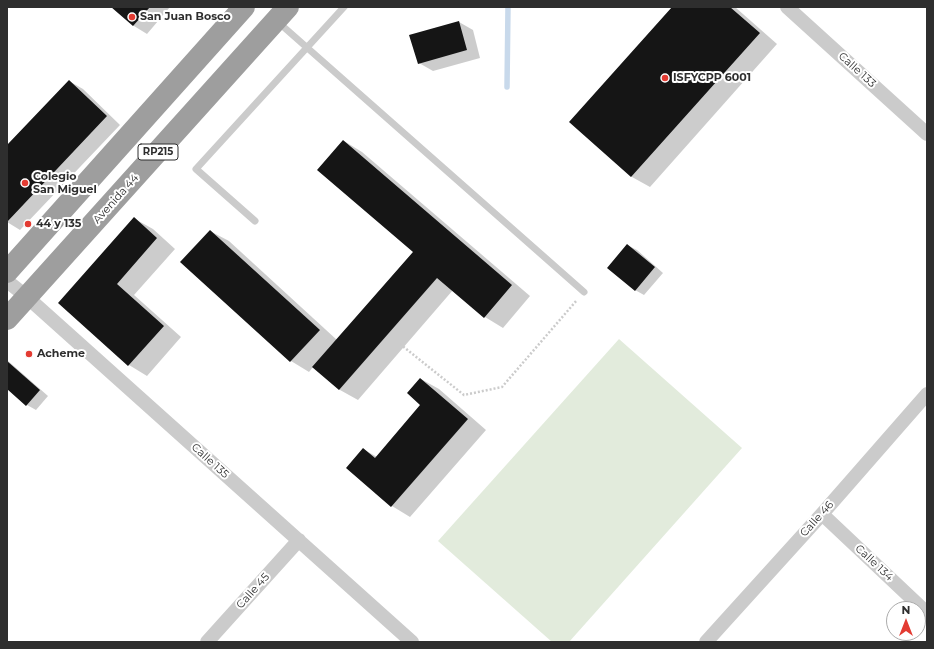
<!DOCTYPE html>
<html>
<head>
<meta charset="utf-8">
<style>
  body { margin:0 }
  #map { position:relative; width:934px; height:649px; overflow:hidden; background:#fff; font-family:Montserrat,sans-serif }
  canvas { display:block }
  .frame { position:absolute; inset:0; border:8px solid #2e2e2e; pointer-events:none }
  .north { position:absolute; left:886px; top:601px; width:40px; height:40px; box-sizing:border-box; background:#fff; border:1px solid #ababab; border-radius:50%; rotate:0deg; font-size:11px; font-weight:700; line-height:16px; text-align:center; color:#2e2e2e }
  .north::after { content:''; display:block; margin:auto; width:14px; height:18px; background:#e33b32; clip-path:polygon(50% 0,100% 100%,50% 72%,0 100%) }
</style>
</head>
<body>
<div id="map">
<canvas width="934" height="649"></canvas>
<div class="frame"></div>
<div class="north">N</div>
</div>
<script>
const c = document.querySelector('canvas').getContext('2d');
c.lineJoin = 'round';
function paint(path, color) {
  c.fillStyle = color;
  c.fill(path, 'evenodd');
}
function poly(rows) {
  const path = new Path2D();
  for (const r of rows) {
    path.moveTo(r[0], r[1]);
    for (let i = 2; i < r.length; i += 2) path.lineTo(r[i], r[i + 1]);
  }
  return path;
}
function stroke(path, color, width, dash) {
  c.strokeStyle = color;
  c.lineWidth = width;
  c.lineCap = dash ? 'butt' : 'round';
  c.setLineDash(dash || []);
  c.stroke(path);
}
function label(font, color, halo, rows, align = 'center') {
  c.font = font + ' Montserrat,sans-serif';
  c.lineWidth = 4;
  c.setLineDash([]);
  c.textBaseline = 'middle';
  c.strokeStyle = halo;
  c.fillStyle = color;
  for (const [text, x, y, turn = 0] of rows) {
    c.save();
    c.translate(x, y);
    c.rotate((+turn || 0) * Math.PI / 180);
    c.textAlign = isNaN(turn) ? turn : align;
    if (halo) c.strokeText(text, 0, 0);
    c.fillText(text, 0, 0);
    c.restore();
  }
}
const green = poly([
  [619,339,742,448,569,642,552,642,438,541]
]);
const shadow = poly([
  [112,7,170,7,147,34,134,26],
  [674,7,735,7,777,44,650,187,632,177,571,122],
  [459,22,473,30,480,58,433,71,419,63],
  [69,81,83,89,120,125,20,230,7,222,7,147],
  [344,141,362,152,530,296,503,328,485,317,453,290,358,400,340,390,313,367,309,372,291,361,182,262,210,231,229,241,337,340,414,251],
  [135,219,153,229,175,249,134,295,181,337,147,376,129,365,59,303],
  [627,245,637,250,663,273,644,295,635,290],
  [7,360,48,396,36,410,27,405,7,387],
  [421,379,439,389,486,430,410,517,392,506,347,468,363,449,377,457,422,405]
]);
const stream = poly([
  [507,87,508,7]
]);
const building = poly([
  [111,7,150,7,133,26],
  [672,7,730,7,760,33,631,177,569,122],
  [459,21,467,50,418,64,409,35],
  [69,80,107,116,7,222,7,145],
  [343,140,512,285,484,318,437,278,339,390,312,367,413,252,317,170],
  [134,217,157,238,117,284,164,326,128,366,58,303],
  [210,230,320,330,290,362,180,262],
  [627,244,655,267,635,291,607,268],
  [7,361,40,390,26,406,7,389],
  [420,378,468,419,391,507,346,468,363,448,375,458,420,405,407,393]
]);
const path = poly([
  [400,344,464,395,502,387,577,300]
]);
const service = poly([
  [278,22,584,292],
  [255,221,196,169,344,7]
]);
const minor = poly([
  [787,7,927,134],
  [7,281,27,297,412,642],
  [822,514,927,613],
  [207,642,299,540],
  [706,642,822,514,927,394]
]);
const trunk = poly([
  [7,272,244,7],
  [7,319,288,7]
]);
const markers = [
  [132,17,4,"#e33b32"],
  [665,78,4,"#e33b32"],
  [25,183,4,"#e33b32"],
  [28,224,4,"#e33b32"],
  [29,354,4,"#e33b32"]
];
const shields = [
  [158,152,40]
];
const shieldNames = [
  ["RP215",158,152]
];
const poiNames = [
  ["San Juan Bosco",140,17],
  ["ISFYCPP 6001",673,78],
  ["Colegio",33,177],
  ["San Miguel",33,190],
  ["44 y 135",36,224],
  ["Acheme",37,354]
];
const streetNames = [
  ["Calle 133",857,70,42],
  ["Avenida 44",116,199,-48],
  ["Calle 135",210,461,42],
  ["Calle 46",817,519,-48],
  ["Calle 134",874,563,43],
  ["Calle 45",253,591,-48]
];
paint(green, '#e2ebdc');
paint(shadow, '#0003');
stroke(stream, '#c8d9eb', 5.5);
paint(building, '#151515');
stroke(path, '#cbcbcb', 2.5, [2, 2]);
stroke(service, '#cbcbcb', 7);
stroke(minor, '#cbcbcb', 14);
stroke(trunk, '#9e9e9e', 22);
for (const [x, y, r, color] of markers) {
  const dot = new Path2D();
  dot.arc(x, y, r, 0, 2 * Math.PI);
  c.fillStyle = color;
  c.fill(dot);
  stroke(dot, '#fff', 1.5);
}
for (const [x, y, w] of shields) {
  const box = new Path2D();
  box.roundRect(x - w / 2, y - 8, w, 16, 3);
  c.fillStyle = '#fff';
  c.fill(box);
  stroke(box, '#2e2e2e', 1);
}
label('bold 10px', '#2e2e2e', null, shieldNames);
label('bold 11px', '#2e2e2e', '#fff', poiNames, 'left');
label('11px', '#2e2e2e', '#fff', streetNames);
</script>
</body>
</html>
